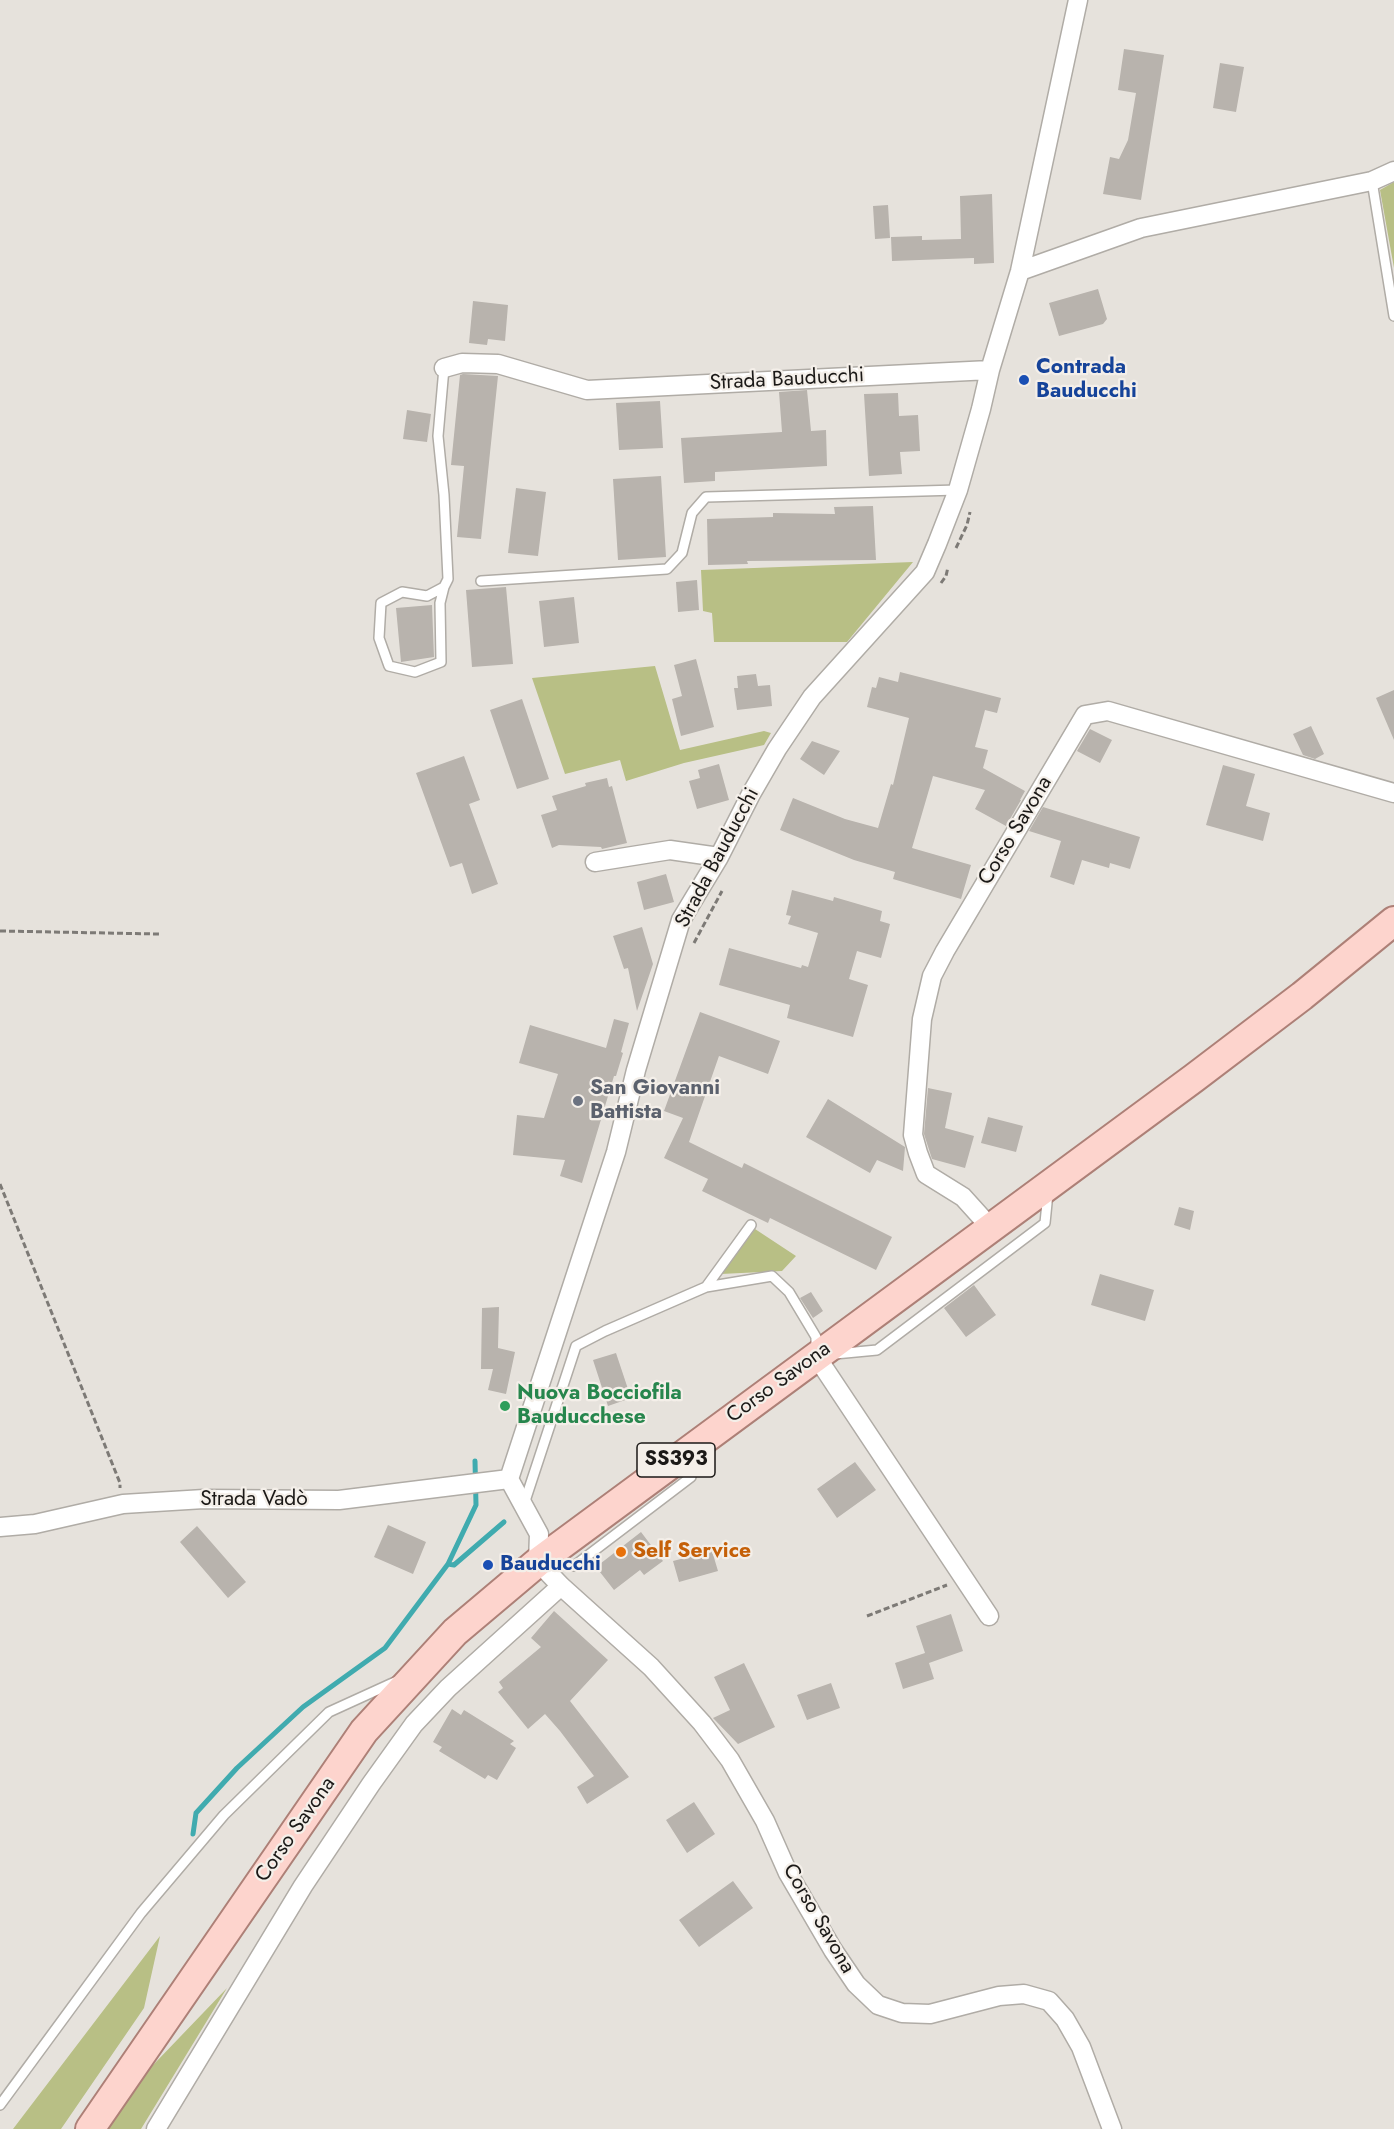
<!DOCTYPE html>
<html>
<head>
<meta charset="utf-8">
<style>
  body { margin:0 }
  canvas { display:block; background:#e6e2dc }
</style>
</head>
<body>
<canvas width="1394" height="2129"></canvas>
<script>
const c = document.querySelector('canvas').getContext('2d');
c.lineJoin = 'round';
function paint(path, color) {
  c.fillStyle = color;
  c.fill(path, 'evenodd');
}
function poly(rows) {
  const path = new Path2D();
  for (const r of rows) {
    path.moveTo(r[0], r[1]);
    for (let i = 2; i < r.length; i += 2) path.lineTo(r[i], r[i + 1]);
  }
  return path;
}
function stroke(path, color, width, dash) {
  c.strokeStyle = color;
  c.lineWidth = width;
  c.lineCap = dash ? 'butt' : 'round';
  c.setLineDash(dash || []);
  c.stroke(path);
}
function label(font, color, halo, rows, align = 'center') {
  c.font = font + ' Jost,sans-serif';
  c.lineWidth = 4.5;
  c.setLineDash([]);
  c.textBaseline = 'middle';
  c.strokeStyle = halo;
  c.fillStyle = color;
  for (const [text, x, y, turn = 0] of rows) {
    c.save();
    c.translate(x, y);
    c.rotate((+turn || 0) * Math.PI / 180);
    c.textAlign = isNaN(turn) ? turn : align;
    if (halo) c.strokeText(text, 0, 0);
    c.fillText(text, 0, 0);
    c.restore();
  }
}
const green = poly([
  [1394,182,1394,268,1380,190],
  [913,562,847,642,714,642,712,613,703,611,701,570],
  [655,666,680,750,764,731,771,733,764,745,684,763,626,781,620,760,565,774,532,678],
  [755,1229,796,1256,782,1271,721,1274],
  [160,1936,144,2008,61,2129,13,2129],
  [227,1988,141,2129,104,2129,131,2088]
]);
const stream = poly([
  [448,1564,454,1565,504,1522],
  [193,1834,196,1813,237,1768,303,1707,385,1648,448,1564,476,1505,475,1461]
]);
const building = poly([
  [1124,49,1164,55,1141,200,1103,194,1110,157,1119,159,1128,140,1136,93,1118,90],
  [1220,63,1244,67,1236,112,1213,108],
  [992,194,994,263,974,264,974,258,892,261,891,237,922,236,922,240,961,239,960,196],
  [888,205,890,238,875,239,873,206],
  [1098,289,1107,319,1103,324,1059,336,1049,303],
  [473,301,508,305,505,341,488,339,487,345,469,343],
  [463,374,498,376,481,539,457,537,464,466,451,465,460,375],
  [807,390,811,431,826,430,827,466,715,472,715,481,684,483,681,438,782,432,779,392],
  [898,393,899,416,918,415,920,451,900,452,902,474,869,476,864,394],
  [660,401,663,448,619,450,616,403],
  [407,410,431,414,427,442,403,439],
  [661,476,666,557,618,560,613,479],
  [516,488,546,492,538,556,508,553],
  [873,506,876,560,747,561,748,564,708,565,707,519,773,517,773,513,835,514,834,507],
  [697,580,699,610,678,612,676,582],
  [506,587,513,664,472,667,466,590],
  [574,597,579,643,544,647,539,601],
  [432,605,434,657,401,662,396,608],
  [696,659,714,727,681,736,672,699,682,696,674,665],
  [900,672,1001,698,997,713,985,710,975,747,988,750,983,768,1025,791,1020,800,1021,800,1006,826,975,809,985,790,933,776,912,848,971,865,961,899,893,879,895,872,854,860,780,830,793,798,845,819,878,828,891,784,893,785,909,718,867,707,872,687,876,688,879,677,898,682],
  [756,674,758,686,770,685,772,706,737,710,734,688,738,688,737,676],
  [1394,690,1394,740,1376,698],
  [522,699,549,779,517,789,490,710],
  [1311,726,1324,754,1315,759,1303,755,1293,734],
  [1090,729,1112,740,1100,763,1077,751],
  [812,741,840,751,824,775,800,759],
  [464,756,480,800,469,804,498,884,472,894,462,863,450,867,416,773],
  [719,764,729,800,697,809,689,781,700,778,698,770],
  [1223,765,1255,774,1246,806,1270,813,1263,841,1206,825],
  [607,778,609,787,612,786,627,843,602,849,601,847,559,845,552,848,541,815,557,810,552,796,586,786,585,783],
  [1043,807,1140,837,1130,869,1110,863,1109,868,1082,860,1074,885,1050,877,1061,841,1029,831],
  [666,874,674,902,644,910,637,882],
  [792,890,833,901,834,897,882,911,880,921,890,924,881,958,857,951,849,979,868,985,853,1037,787,1018,790,1005,719,985,729,948,801,968,802,965,808,967,818,933,788,924,791,916,786,915],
  [642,927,653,964,637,1011,628,968,624,969,613,936],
  [700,1012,780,1041,768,1074,719,1056,689,1142,742,1168,744,1163,892,1237,876,1270,770,1218,768,1223,702,1191,708,1179,664,1158,683,1118,664,1111],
  [614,1019,629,1023,621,1052,623,1053,616,1076,614,1076,582,1183,560,1176,565,1160,513,1155,517,1115,544,1118,558,1074,519,1063,530,1025,606,1048],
  [928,1088,952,1093,945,1128,974,1136,965,1168,932,1159,924,1134],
  [828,1099,905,1147,903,1171,877,1160,870,1173,806,1137],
  [988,1117,1023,1126,1016,1152,981,1143],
  [1179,1207,1194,1211,1190,1230,1174,1225],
  [1100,1274,1154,1290,1145,1321,1091,1305],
  [974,1285,996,1315,966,1337,944,1308],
  [811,1292,823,1311,813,1318,800,1298],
  [499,1307,498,1348,515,1352,506,1394,488,1390,493,1369,481,1369,482,1308],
  [616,1353,631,1398,608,1406,593,1360],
  [855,1462,876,1490,837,1518,817,1489],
  [388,1525,426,1542,413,1574,374,1557],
  [197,1526,246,1582,228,1598,180,1542],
  [641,1532,663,1561,644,1575,640,1570,614,1590,596,1567],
  [712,1551,718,1571,679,1582,673,1561],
  [554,1611,608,1660,570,1701,629,1777,587,1804,577,1787,594,1776,560,1731,545,1714,528,1729,498,1692,503,1688,499,1682,541,1647,531,1638],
  [951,1614,963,1651,929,1663,934,1679,903,1689,895,1663,925,1653,916,1626],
  [744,1663,775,1727,738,1744,713,1718,730,1710,714,1677],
  [831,1683,840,1708,807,1720,797,1695],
  [452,1709,461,1715,464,1710,514,1741,510,1744,516,1748,497,1780,488,1775,485,1779,439,1751,442,1747,433,1742],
  [694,1802,715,1834,687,1853,666,1820],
  [733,1881,753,1908,699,1947,679,1920]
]);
const path = poly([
  [956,548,967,525,970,512],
  [941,583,946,576,948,567],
  [0,931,159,934],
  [694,943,722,891],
  [0,1184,120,1483,120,1488],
  [867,1616,947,1585]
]);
const lane = poly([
  [1372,181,1394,316],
  [481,581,667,569,682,553,692,513,706,497,958,490],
  [444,587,440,603,441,662,415,672,389,666,379,638,381,603,402,592,427,596,444,587,448,579,444,495,438,436,444,368],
  [706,1287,751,1225],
  [835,1354,877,1350,1045,1223,1048,1193],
  [524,1504,576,1346,605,1331,706,1287,772,1276,789,1292,816,1337,816,1351],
  [552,1557,574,1566,691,1477,678,1461],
  [0,2105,141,1913,224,1815,329,1712,397,1681]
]);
const street = poly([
  [1078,0,1020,271,990,370,981,409,958,490,937,544,925,572,812,697,777,749,751,794,719,857,681,920,636,1070,616,1152,509,1479,539,1534,538,1562,561,1586,651,1667,702,1723,730,1760,765,1821,788,1873,833,1950,856,1984,878,2005,902,2013,930,2014,999,1996,1024,1994,1049,2001,1065,2019,1081,2047,1112,2129],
  [1020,271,1141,228,1372,181,1394,171],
  [444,368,462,363,498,364,587,390,990,370],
  [595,862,670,850,719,857],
  [991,1228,963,1197,926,1174,918,1153,913,1135,922,1019,932,976,945,951,1085,715,1108,711,1394,793],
  [816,1356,989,1616],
  [0,1527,35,1524,123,1504,204,1499,339,1500,509,1479],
  [156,2129,303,1886,371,1784,414,1724,448,1688,561,1586]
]);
const primary = poly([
  [90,2129,364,1731,455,1632,538,1562,1194,1078,1302,996,1394,921]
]);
const markers = [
  [1024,380,6,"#1a4fb4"],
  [578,1101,6,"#6b7280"],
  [505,1406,6,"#2e9e5b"],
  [621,1552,6,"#e8710a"],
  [488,1565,6,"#1a4fb4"]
];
const shields = [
  [676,1460,78]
];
const shieldNames = [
  ["SS393",676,1460]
];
const transitNames = [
  ["Contrada",1036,368],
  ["Bauducchi",1036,392],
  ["Bauducchi",500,1565]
];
const streetNames = [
  ["Strada Bauducchi",787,380,-3],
  ["Corso Savona",1016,831,-59],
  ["Strada Bauducchi",718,858,-62],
  ["Corso Savona",779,1383,-36],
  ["Strada Vadò",254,1500],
  ["Corso Savona",296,1830,-55],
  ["Corso Savona",818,1919,60]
];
const worshipNames = [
  ["San Giovanni",590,1089],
  ["Battista",590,1113]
];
const leisureNames = [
  ["Nuova Bocciofila",517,1394],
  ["Bauducchese",517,1418]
];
const foodNames = [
  ["Self Service",633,1552]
];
paint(green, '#b8bf85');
stroke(stream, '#40abaf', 5);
paint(building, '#b8b3ad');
stroke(lane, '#b0aca6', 12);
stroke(street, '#b0aca6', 21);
stroke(primary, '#ad8077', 32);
stroke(path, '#7d7a76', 3, [6, 3]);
stroke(lane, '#fff', 9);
stroke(street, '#fff', 18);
stroke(primary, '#fdd4cd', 28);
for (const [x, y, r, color] of markers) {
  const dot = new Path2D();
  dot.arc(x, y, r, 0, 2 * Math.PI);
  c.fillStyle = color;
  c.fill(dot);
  stroke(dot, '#f4efe9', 2);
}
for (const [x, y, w] of shields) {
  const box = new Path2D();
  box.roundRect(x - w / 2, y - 17, w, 34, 4.5);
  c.fillStyle = '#f4efe9';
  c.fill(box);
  stroke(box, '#1b1917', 1.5);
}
label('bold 20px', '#1b1917', null, shieldNames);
label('bold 21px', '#164399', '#f4efe9', transitNames, 'left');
label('21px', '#1b1917', '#f4efe9', streetNames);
label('bold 21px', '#5b616d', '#f4efe9', worshipNames, 'left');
label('bold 21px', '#27864d', '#f4efe9', leisureNames, 'left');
label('bold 21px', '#c56008', '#f4efe9', foodNames, 'left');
</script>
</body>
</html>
